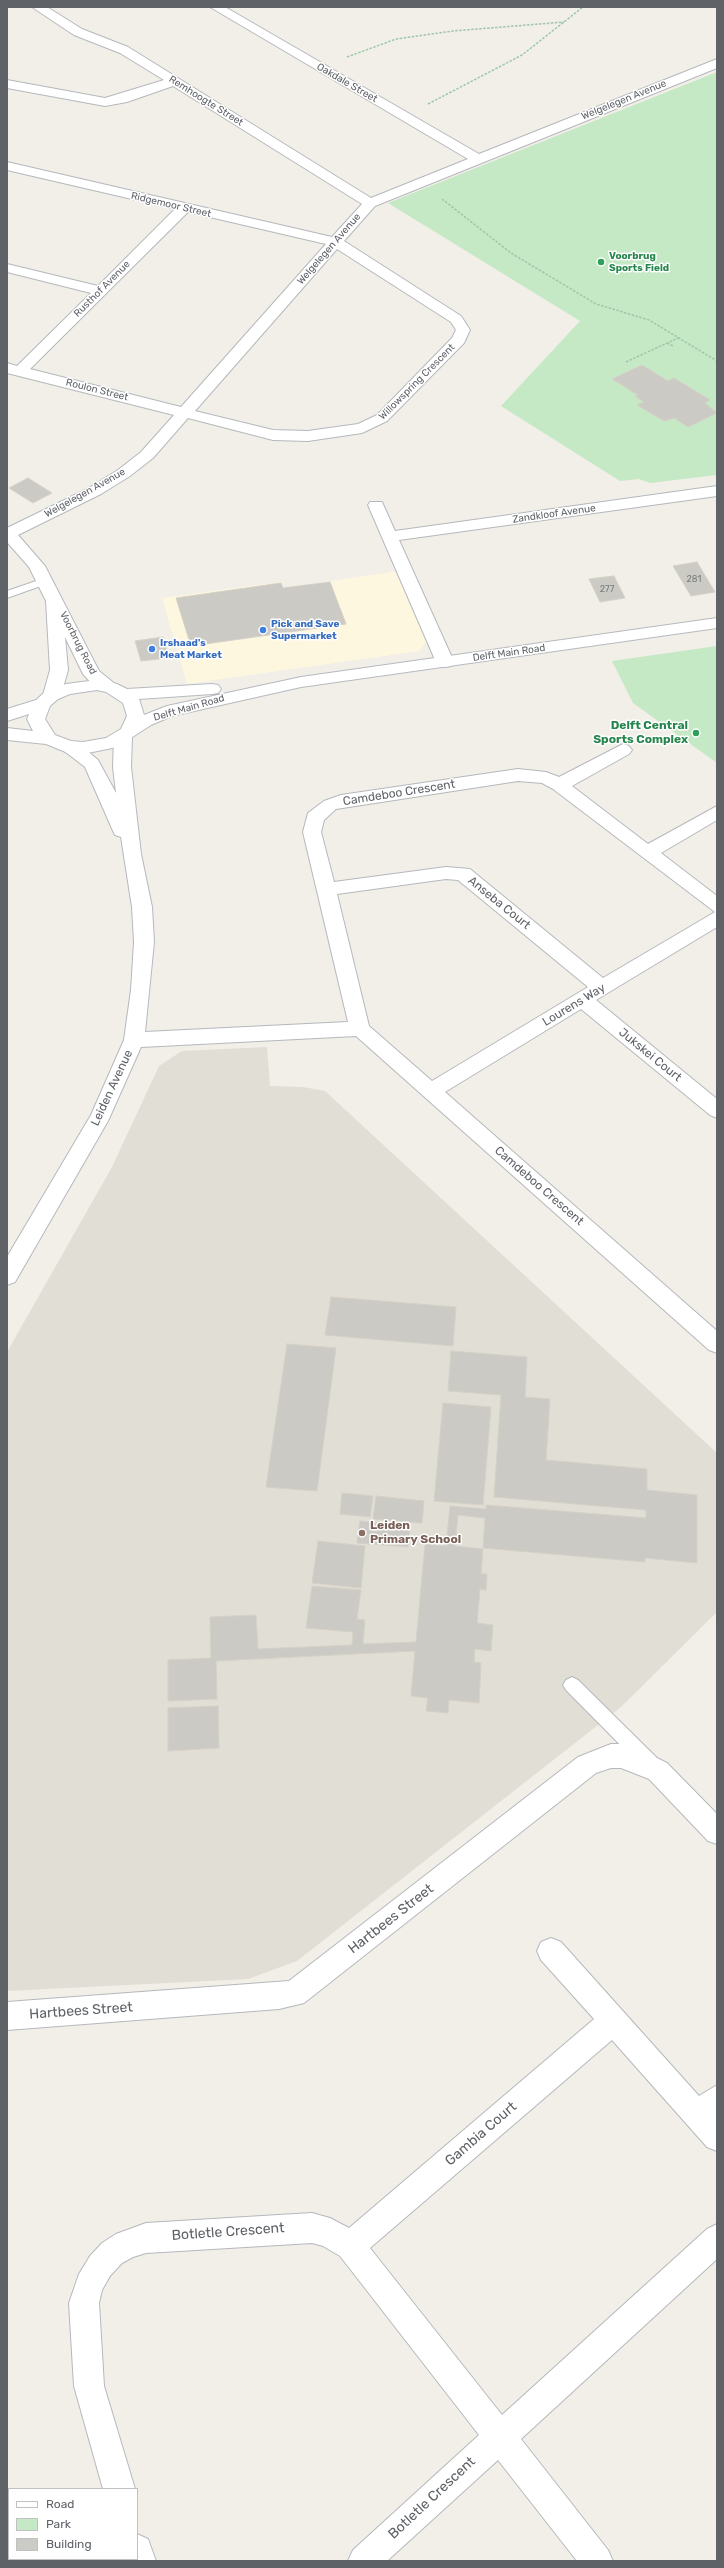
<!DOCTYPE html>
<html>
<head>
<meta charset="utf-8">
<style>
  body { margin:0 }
  #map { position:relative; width:724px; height:2568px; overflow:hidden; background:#f1efe8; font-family:Rubik,sans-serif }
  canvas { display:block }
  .frame { position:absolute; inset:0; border:8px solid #5f6368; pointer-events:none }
  .legend { position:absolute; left:8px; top:2488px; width:130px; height:72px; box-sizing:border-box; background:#fff; border:1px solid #bfc1c3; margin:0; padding:5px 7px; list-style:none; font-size:12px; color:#5f6368 }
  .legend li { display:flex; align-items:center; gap:8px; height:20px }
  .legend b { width:20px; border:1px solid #bfc1c3 }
</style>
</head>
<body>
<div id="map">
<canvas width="724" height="2568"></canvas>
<div class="frame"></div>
<ul class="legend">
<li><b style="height:5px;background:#fff"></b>Road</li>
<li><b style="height:11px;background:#c5e8c5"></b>Park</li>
<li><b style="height:11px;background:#cccac5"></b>Building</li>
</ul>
</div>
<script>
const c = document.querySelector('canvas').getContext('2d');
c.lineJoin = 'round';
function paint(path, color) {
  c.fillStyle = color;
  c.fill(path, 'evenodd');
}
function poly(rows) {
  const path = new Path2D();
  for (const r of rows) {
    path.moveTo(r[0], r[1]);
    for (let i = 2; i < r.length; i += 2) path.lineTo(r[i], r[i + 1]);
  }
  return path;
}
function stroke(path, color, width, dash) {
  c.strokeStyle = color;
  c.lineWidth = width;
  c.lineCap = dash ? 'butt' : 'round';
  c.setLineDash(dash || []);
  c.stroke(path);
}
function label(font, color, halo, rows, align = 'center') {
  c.font = font + ' Rubik,sans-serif';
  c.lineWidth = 3;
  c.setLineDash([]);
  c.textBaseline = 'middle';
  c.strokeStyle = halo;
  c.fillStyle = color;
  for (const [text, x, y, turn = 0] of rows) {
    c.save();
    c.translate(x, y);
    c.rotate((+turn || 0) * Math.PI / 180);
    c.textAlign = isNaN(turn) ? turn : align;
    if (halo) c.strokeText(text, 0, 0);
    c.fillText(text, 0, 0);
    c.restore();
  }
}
const commercial = poly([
  [399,571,426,640,425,644,419,651,187,684,162,598,281,582,284,588]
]);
const education = poly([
  [267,1047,270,1086,303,1087,325,1091,717,1453,717,1612,621,1707,297,1961,248,1979,7,1991,7,1352,112,1167,159,1066,182,1051]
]);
const green = poly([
  [717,72,717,475,650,483,639,479,620,481,501,406,580,321,388,203],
  [717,646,717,763,633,703,612,661]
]);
const building = poly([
  [642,365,668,381,674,378,710,400,705,403,717,413,688,427,674,418,664,421,637,405,644,402,635,396,638,395,612,379,642,365],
  [28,478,52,493,33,503,9,488,28,478],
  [697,562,715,592,691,596,673,566,697,562],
  [614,576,625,598,600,602,589,579,614,576],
  [330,582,346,624,191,646,176,598,281,583,283,588,330,582],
  [163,637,169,658,141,661,135,641,163,637],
  [331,1297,456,1307,453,1346,325,1335,331,1297],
  [287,1344,336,1348,317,1491,266,1487,287,1344],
  [451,1351,527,1357,525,1397,550,1399,546,1460,647,1469,647,1490,697,1495,697,1563,645,1558,645,1562,483,1548,485,1518,458,1515,455,1546,483,1549,481,1574,487,1574,486,1590,480,1589,477,1623,493,1625,491,1651,475,1649,474,1662,481,1663,479,1703,449,1700,448,1713,426,1711,428,1698,411,1696,415,1651,216,1661,217,1699,168,1701,168,1660,211,1658,210,1617,256,1615,258,1649,352,1645,353,1632,306,1628,312,1586,361,1590,357,1619,365,1620,363,1644,416,1642,425,1544,446,1546,450,1506,486,1509,486,1505,646,1518,646,1510,494,1497,501,1395,448,1391,451,1351],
  [443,1403,491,1407,483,1505,434,1501,443,1403],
  [342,1493,373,1496,370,1517,340,1514,342,1493],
  [376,1496,424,1501,422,1523,373,1519,376,1496],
  [360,1521,410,1526,408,1547,357,1543,360,1521],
  [318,1541,365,1546,361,1588,312,1583,318,1541],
  [218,1706,219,1748,168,1751,168,1708,218,1706]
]);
const path = poly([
  [347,57,396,39,453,31,564,22],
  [428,104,522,55,583,7],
  [442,199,511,253,596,304,649,320,717,361],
  [667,343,673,346],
  [626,362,678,338]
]);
const lane = poly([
  [45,578,51,581,49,583,7,598,7,591,45,578],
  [572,1677,578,1680,656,1757,659,1763,656,1769,650,1771,644,1769,566,1690,563,1685,566,1680,572,1677]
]);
const street = poly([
  [32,7,47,7,82,29,128,47,371,198,468,159,210,7,225,7,479,154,717,59,717,68,375,206,344,241,461,316,470,330,464,343,387,421,362,433,308,441,273,440,188,418,153,458,130,476,101,494,18,535,45,566,99,671,120,688,117,692,111,693,95,687,83,674,65,637,68,670,61,695,58,699,52,700,46,699,43,695,50,670,46,601,29,567,7,542,7,528,89,488,118,470,141,452,174,415,7,373,7,363,17,366,91,293,7,272,7,264,98,286,175,209,7,170,7,162,332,237,362,204,173,86,127,102,105,106,7,88,7,80,105,98,164,80,120,53,74,35,32,7],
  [188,212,326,244,181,407,30,369,188,212],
  [337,249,451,322,456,330,452,338,377,415,358,424,308,431,273,430,195,411,337,249],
  [717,486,717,496,399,540,454,662,451,666,445,667,439,666,436,662,368,505,370,502,382,502,395,531,717,486],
  [123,731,129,733,132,737,131,767,141,854,152,907,154,942,145,1032,348,1022,303,832,308,813,324,801,341,795,518,769,546,772,559,777,623,744,629,746,632,750,629,754,572,786,648,844,717,806,717,820,661,853,717,896,717,927,596,1000,717,1099,717,1118,710,1115,581,1009,445,1092,717,1331,717,1353,709,1350,356,1036,141,1047,108,1121,15,1282,7,1285,7,1257,91,1115,124,1040,131,990,134,942,132,907,121,837,115,835,113,831,85,767,59,747,62,743,68,741,85,749,98,760,116,793,113,767,114,737,117,733,123,731],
  [518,781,542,783,553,789,715,912,603,978,470,869,446,867,334,882,321,832,324,820,336,809,518,781],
  [446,879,458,880,588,987,432,1081,369,1026,337,894,446,879],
  [611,1744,621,1744,643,1751,667,1763,717,1814,717,1844,708,1841,649,1779,621,1768,611,1768,596,1773,304,2003,279,2009,7,2030,7,2002,289,1981,578,1757,611,1744],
  [551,1938,561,1942,699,2096,717,2085,717,2151,707,2147,612,2040,370,2248,502,2415,707,2229,717,2224,717,2259,521,2439,608,2550,613,2561,577,2561,498,2460,387,2561,348,2561,353,2550,479,2435,340,2256,323,2246,312,2243,146,2253,133,2257,122,2263,110,2276,102,2290,99,2303,104,2386,135,2489,103,2489,74,2386,69,2303,79,2274,90,2256,102,2243,116,2234,146,2223,312,2213,330,2218,349,2228,594,2019,541,1960,537,1951,541,1942,551,1938],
  [137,2534,148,2539,156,2561,124,2561,124,2559,137,2559,137,2534]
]);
const secondary = poly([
  [717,618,717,628,301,687,172,716,151,725,117,747,83,754,68,753,46,744,7,740,7,728,33,731,27,719,29,714,7,721,7,709,36,700,46,691,66,684,97,680,117,684,127,689,212,684,218,685,221,689,218,693,212,694,139,699,144,715,167,706,301,677,717,618],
  [97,690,106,692,123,703,127,716,121,729,106,738,83,742,71,741,55,735,45,719,50,706,58,699,70,694,97,690]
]);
const markers = [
  [601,262,4,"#2e9e5b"],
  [263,630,4,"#3f7fe0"],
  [152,649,4,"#3f7fe0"],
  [696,733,4,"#2e9e5b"],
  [362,1533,4,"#8d6e63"]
];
const farNumbernames = [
  ["281",694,579],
  ["277",607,589]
];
const farStreetnames = [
  ["Oakdale Street",347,83,30],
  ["Welgelegen Avenue",624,100,-22],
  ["Remhoogte Street",206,101,32],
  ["Ridgemoor Street",171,205,13],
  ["Welgelegen Avenue",329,249,-49],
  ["Rusthof Avenue",102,289,-45],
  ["Willowspring Crescent",417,382,-45],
  ["Roulon Street",97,390,14],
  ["Welgelegen Avenue",85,493,-29],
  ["Zandkloof Avenue",554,514,-8],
  ["Voorbrug Road",78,643,63],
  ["Delft Main Road",509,653,-8],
  ["Delft Main Road",189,708,-16]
];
const farLeisurenames = [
  ["Voorbrug",609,256],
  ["Sports Field",609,268]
];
const farShopnames = [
  ["Pick and Save",271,624],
  ["Supermarket",271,636],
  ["Irshaad's",160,643],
  ["Meat Market",160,655]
];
const leisureNames = [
  ["Delft Central",688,726],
  ["Sports Complex",688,740]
];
const streetNames = [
  ["Camdeboo Crescent",399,793,-9],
  ["Anseba Court",499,903,39],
  ["Lourens Way",574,1005,-31],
  ["Jukskei Court",650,1055,39],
  ["Leiden Avenue",112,1088,-65],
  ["Camdeboo Crescent",539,1186,41]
];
const educationNames = [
  ["Leiden",370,1526],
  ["Primary School",370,1540]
];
const nearStreetnames = [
  ["Hartbees Street",391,1919,-38],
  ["Hartbees Street",81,2011,-4],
  ["Gambia Court",481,2134,-41],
  ["Botletle Crescent",228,2232,-4],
  ["Botletle Crescent",432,2498,-43]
];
paint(commercial, '#fef7e0');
paint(education, '#e1ded6');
paint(green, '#c5e8c5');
paint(building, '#cccac5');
stroke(building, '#d6d1c6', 1);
stroke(lane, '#b5b8bc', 2);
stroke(street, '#b5b8bc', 2);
stroke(secondary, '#b6babf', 2);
stroke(path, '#9cc7a9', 1.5, [2.5, 1.5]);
paint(lane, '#fff');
paint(street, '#fff');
paint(secondary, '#fff');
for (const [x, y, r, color] of markers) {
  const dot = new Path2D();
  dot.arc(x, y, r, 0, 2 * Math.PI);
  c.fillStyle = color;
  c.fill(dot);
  stroke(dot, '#fff', 1.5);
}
label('9px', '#7a7d7f', null, farNumbernames);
label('10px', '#5f6368', '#fff', farStreetnames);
label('bold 10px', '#27864d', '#fff', farLeisurenames, 'left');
label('bold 10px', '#366cbe', '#fff', farShopnames, 'left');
label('bold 12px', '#27864d', '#fff', leisureNames, 'right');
label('12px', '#5f6368', '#fff', streetNames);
label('bold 12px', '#785e54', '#fff', educationNames, 'left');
label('14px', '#5f6368', '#fff', nearStreetnames);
</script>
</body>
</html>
